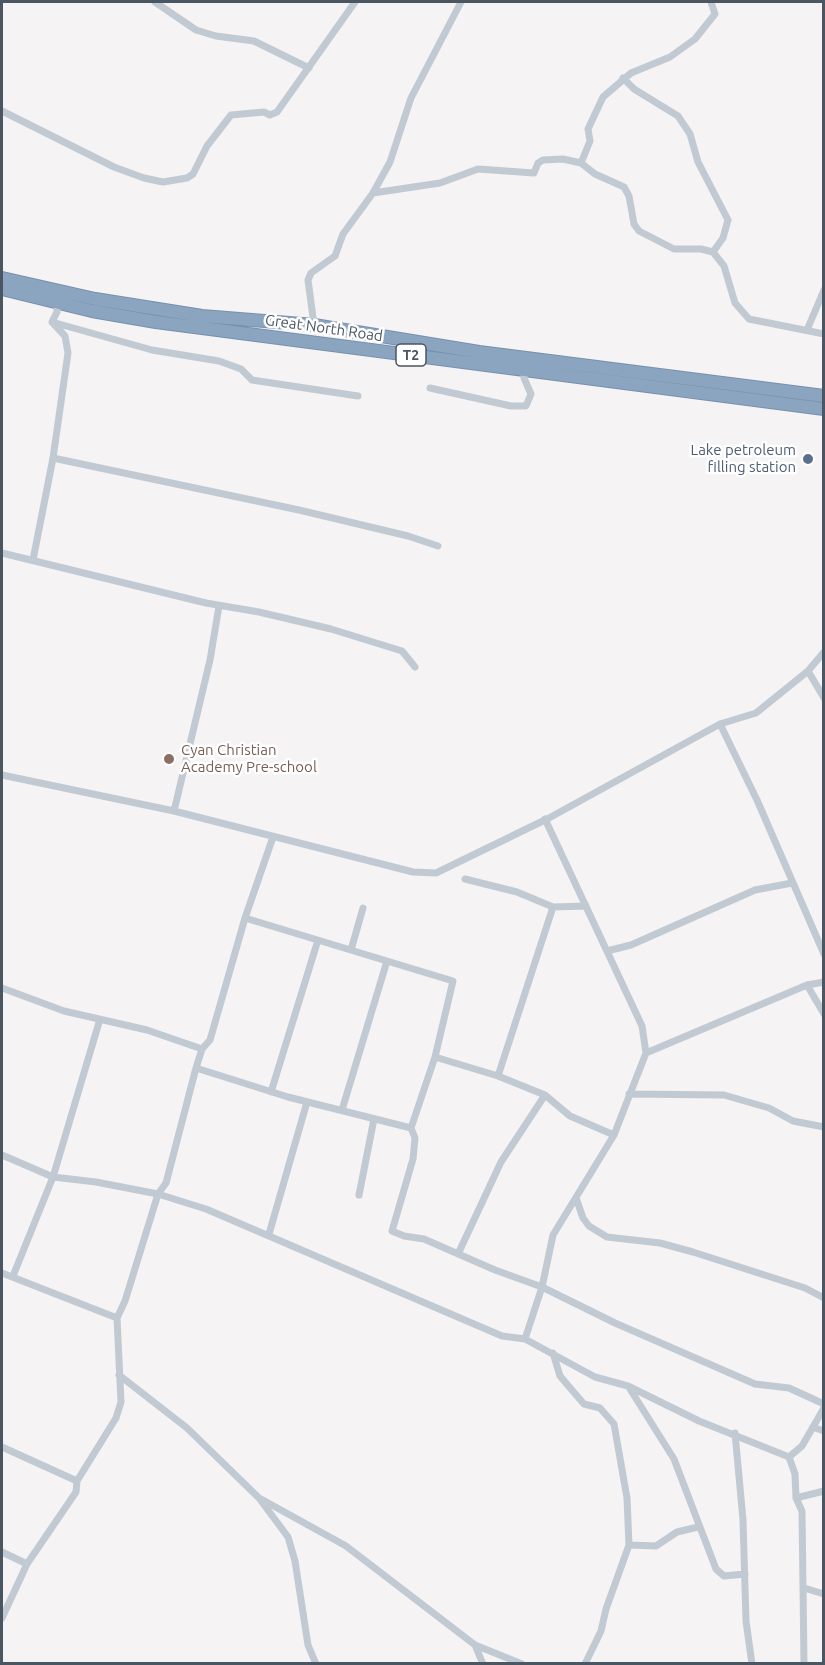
<!DOCTYPE html>
<html>
<head>
<meta charset="utf-8">
<style>
  body { margin:0 }
  #map { position:relative; width:825px; height:1665px; overflow:hidden; background:#f5f3f3; font-family:Ubuntu,sans-serif }
  canvas { display:block }
  .frame { position:absolute; inset:0; border:3px solid #4a5661; pointer-events:none }
</style>
</head>
<body>
<div id="map">
<canvas width="825" height="1665"></canvas>
<div class="frame"></div>
</div>
<script>
const c = document.querySelector('canvas').getContext('2d');
c.lineJoin = 'round';
function poly(rows) {
  const path = new Path2D();
  for (const r of rows) {
    path.moveTo(r[0], r[1]);
    for (let i = 2; i < r.length; i += 2) path.lineTo(r[i], r[i + 1]);
  }
  return path;
}
function stroke(path, color, width, dash) {
  c.strokeStyle = color;
  c.lineWidth = width;
  c.lineCap = dash ? 'butt' : 'round';
  c.setLineDash(dash || []);
  c.stroke(path);
}
function label(font, color, halo, rows, align = 'center') {
  c.font = font + ' Ubuntu,sans-serif';
  c.lineWidth = 5;
  c.setLineDash([]);
  c.textBaseline = 'middle';
  c.strokeStyle = halo;
  c.fillStyle = color;
  for (const [text, x, y, turn = 0] of rows) {
    c.save();
    c.translate(x, y);
    c.rotate((+turn || 0) * Math.PI / 180);
    c.textAlign = isNaN(turn) ? turn : align;
    if (halo) c.strokeText(text, 0, 0);
    c.fillText(text, 0, 0);
    c.restore();
  }
}
const street = poly([
  [155,2,196,30,216,36,254,41,309,68],
  [623,78,634,89,678,116,690,134,698,162,728,220,723,238,713,252],
  [2,111,114,167,144,178,163,182,187,178,193,174,207,146,231,115,264,112,270,115,277,112,355,2],
  [581,163,590,141,588,129,603,97,631,73,670,57,695,39,715,14,711,2],
  [373,193,440,183,478,169,534,173,538,163,543,160,563,159,581,163,595,174,624,187,629,196,634,224,639,231,674,249,701,249,713,252,724,266,735,303,749,319,824,334],
  [52,322,152,350,219,361,241,369,252,380,358,396],
  [314,325,308,280,311,273,335,256,343,234,373,193,390,162,411,98,461,2],
  [807,330,824,290],
  [430,388,511,406,526,406,531,394,524,378,525,369],
  [53,458,299,510,408,536,438,546],
  [2,553,206,603,259,612,331,629,402,651,415,667],
  [33,560,53,458,68,353,65,336,52,322,57,312,57,302],
  [808,671,824,698],
  [720,724,757,800,824,954],
  [2,775,174,811,413,872,436,873,549,818,720,724,756,713,808,671,824,652],
  [174,811,210,660,219,606],
  [465,879,517,892,553,907,586,906],
  [245,918,453,981,435,1057,411,1128,415,1138,413,1159,392,1231,404,1236,424,1239,495,1270,542,1287,615,1323,755,1384,789,1388,824,1404],
  [351,950,363,908],
  [607,951,631,945,755,890,792,883],
  [807,985,824,1014],
  [2,988,64,1011,147,1030,202,1049],
  [646,1053,807,985,824,982],
  [435,1057,498,1076,545,1095,570,1116,614,1135],
  [196,1068,288,1097,411,1128],
  [498,1076,553,907],
  [271,1092,318,940],
  [629,1094,724,1095,769,1108,793,1121,824,1127],
  [342,1110,387,961],
  [2,1155,53,1177,96,1182,158,1194,206,1209,502,1336,525,1339,595,1377,628,1386,699,1421,789,1457],
  [359,1195,374,1119],
  [576,1198,583,1218,589,1226,607,1237,660,1243,693,1252,805,1288,824,1298],
  [269,1234,307,1102],
  [458,1254,501,1162,545,1095],
  [2,1273,117,1318],
  [13,1276,53,1177,100,1019],
  [525,1339,542,1287,553,1235,614,1135,646,1053,642,1026,545,819],
  [553,1353,560,1376,571,1389,584,1404,600,1408,614,1424,627,1498,629,1545,606,1609,601,1631,585,1664],
  [119,1375,187,1428,259,1498,288,1537,295,1561,308,1645,316,1664],
  [630,1389,674,1459,716,1569,724,1576,745,1574],
  [815,1428,824,1431],
  [735,1433,743,1520,746,1621,752,1664],
  [2,1447,77,1481],
  [789,1457,795,1474,796,1498,802,1511,804,1664],
  [789,1457,802,1446,824,1408],
  [796,1498,824,1491],
  [261,1499,346,1546,475,1645,522,1664],
  [629,1545,656,1546,677,1532,698,1527],
  [2,1552,27,1564],
  [804,1588,824,1594],
  [2,1618,27,1564,76,1492,77,1481,116,1418,121,1402,117,1318,125,1301,158,1194,166,1183,196,1068,202,1049,210,1040,245,918,273,837],
  [475,1645,483,1664]
]);
const highway = poly([
  [2,278,95,299,202,316,314,325,479,352,824,396],
  [2,289,92,311,156,322,824,409]
]);
const markers = [
  [808,459,6,"#5c6f8a"],
  [169,759,6,"#8d6e63"]
];
const shields = [
  [411,355,30]
];
const shieldNames = [
  ["T2",411,355]
];
const streetNames = [
  ["Great North Road",324,328,8]
];
const serviceNames = [
  ["Lake petroleum",796,450],
  ["filling station",796,467]
];
const educationNames = [
  ["Cyan Christian",181,750],
  ["Academy Pre-school",181,767]
];
stroke(highway, '#7690ad', 14);
stroke(street, '#c1cad2', 7);
stroke(highway, '#8ba5c1', 12);
for (const [x, y, r, color] of markers) {
  const dot = new Path2D();
  dot.arc(x, y, r, 0, 2 * Math.PI);
  c.fillStyle = color;
  c.fill(dot);
  stroke(dot, '#fff', 2);
}
for (const [x, y, w] of shields) {
  const box = new Path2D();
  box.roundRect(x - w / 2, y - 11, w, 22, 4.5);
  c.fillStyle = '#fff';
  c.fill(box);
  stroke(box, '#4a5661', 1.5);
}
label('bold 14px', '#4a5661', null, shieldNames);
label('15px', '#4a5661', '#fff', streetNames);
label('15px', '#4e5e75', '#fff', serviceNames, 'right');
label('15px', '#785e54', '#fff', educationNames, 'left');
</script>
</body>
</html>
